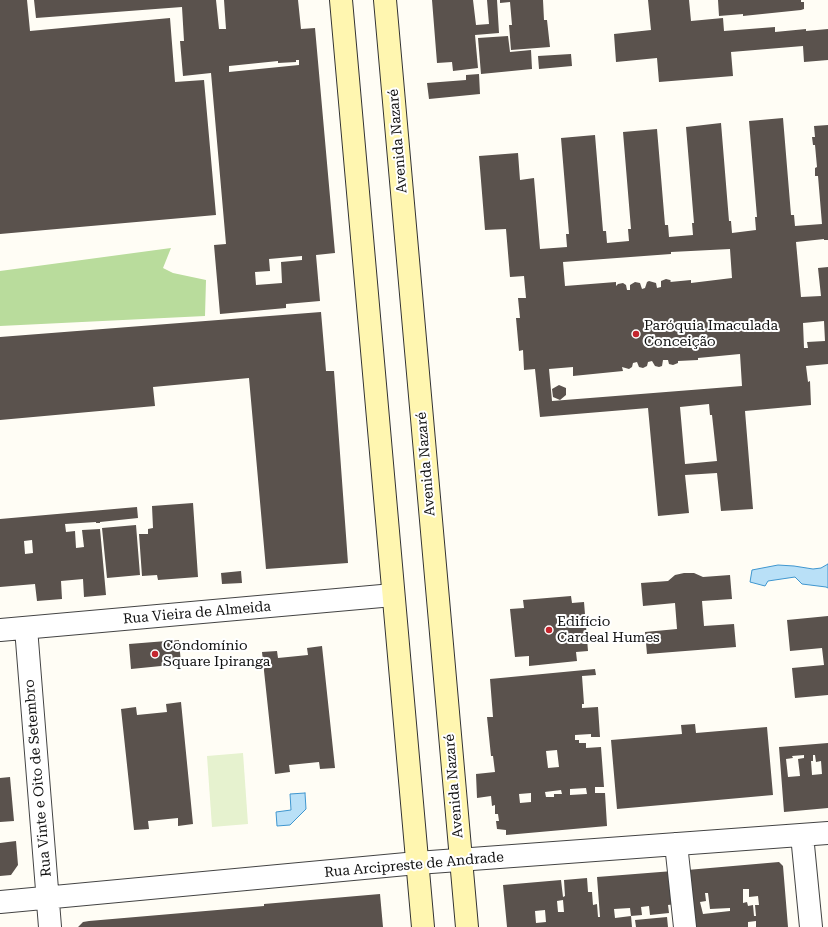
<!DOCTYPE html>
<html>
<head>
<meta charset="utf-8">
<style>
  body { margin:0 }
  canvas { display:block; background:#fffdf5 }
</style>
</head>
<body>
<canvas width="828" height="927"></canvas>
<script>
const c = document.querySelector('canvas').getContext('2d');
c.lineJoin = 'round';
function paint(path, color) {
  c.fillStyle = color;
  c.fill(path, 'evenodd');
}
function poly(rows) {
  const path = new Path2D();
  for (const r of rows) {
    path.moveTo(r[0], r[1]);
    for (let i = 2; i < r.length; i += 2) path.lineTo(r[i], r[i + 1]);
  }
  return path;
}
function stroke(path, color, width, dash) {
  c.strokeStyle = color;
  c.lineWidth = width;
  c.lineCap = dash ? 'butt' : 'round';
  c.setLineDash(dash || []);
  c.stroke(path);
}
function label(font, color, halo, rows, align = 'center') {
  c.font = font + ' "Roboto Serif",serif';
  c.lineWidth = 4;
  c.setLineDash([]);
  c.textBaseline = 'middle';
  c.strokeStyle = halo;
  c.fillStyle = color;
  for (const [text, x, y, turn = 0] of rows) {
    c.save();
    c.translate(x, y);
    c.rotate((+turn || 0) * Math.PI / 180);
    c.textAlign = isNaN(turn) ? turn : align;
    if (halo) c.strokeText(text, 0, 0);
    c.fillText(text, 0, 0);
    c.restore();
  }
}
const forest = poly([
  [171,248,163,268,173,273,206,280,205,316,0,326,0,271]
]);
const pitch = poly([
  [243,753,248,824,212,827,207,756]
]);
const water = poly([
  [828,564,828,588,826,587,802,584,795,577,768,581,765,586,750,582,752,570,778,565,794,566,813,569,821,568,828,564],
  [305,793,306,809,290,825,277,826,276,812,291,810,290,794,305,793]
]);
const building = poly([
  [0,0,27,0,30,31,170,18,175,82,204,80,216,215,0,234],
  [34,0,216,0,219,29,226,29,224,0,298,0,301,29,315,28,335,253,316,255,320,301,286,304,286,308,220,314,214,245,226,244,211,73,183,76,180,41,184,41,182,7,36,18],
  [296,60,299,60,299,65,229,72,229,66,278,61,278,63,296,62],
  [302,256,302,260,281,262,282,283,256,285,255,272,270,271,269,259],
  [432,0,473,0,476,25,489,24,487,0,497,0,499,33,475,35,478,68,453,71,452,62,437,63],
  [500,0,543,0,544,20,547,20,550,47,511,50,509,25,512,25,510,2,500,3],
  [648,0,689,0,691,21,723,18,724,31,775,27,775,32,806,29,806,31,828,29,828,60,804,62,803,46,731,52,733,76,659,82,657,58,616,62,614,34,651,30],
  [718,0,801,0,801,2,804,2,804,9,801,10,743,16,743,14,719,16],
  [508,36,510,52,531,50,532,69,481,74,478,38],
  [571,54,572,66,539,69,538,56],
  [479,74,480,94,429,99,427,83,466,80,466,75],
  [783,118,791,215,794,215,795,226,822,224,818,176,815,176,815,168,817,167,815,145,813,145,812,137,815,137,814,126,828,125,828,240,824,240,824,239,796,242,801,297,821,296,818,268,828,267,828,364,806,366,808,382,810,381,811,405,745,411,753,509,721,511,717,473,685,475,689,513,658,516,648,408,540,417,535,369,524,370,523,350,519,351,516,318,520,318,518,298,526,298,524,276,510,277,506,229,485,230,479,156,518,153,520,180,534,178,540,249,567,247,566,234,569,234,561,138,595,135,603,231,606,231,607,243,629,241,628,229,631,229,623,132,657,129,665,225,668,225,669,237,693,235,692,223,694,223,686,127,721,123,729,221,731,221,732,233,756,230,755,217,757,217,749,121],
  [730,249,732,278,691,283,691,280,670,282,671,281,670,280,666,279,661,281,661,287,657,288,656,283,649,281,647,282,645,288,642,289,640,283,635,282,630,285,630,290,627,290,626,285,623,283,618,284,616,286,616,282,565,286,563,262,671,254,671,252],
  [824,321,825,341,807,342,808,348,804,348,803,323],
  [740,354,742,386,552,401,549,369,573,367,573,376,623,371,622,367,629,369,632,367,633,363,637,362,639,367,643,368,647,366,648,362,652,361,655,366,659,367,662,366,663,360,668,360,669,364,673,365,678,363,678,361,698,360,698,358],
  [709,404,710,415,712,415,717,461,685,464,680,407],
  [321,312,326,371,334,371,348,563,266,569,249,378,153,387,155,406,0,420,0,337],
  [559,385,566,388,566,395,560,400,553,397,552,389],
  [193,503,198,577,158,580,157,575,142,576,139,534,148,534,148,529,153,528,152,506],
  [137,507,138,518,100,522,100,523,96,523,96,522,65,524,66,532,75,531,76,548,84,547,82,530,100,529,106,595,84,597,83,579,61,581,62,599,37,601,35,584,0,587,0,519],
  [32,540,33,553,25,554,24,541],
  [136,525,140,575,107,578,102,528],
  [241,571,242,583,222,584,221,573],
  [684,573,694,573,703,577,730,575,732,599,702,601,704,626,734,624,736,647,647,654,645,632,677,629,675,603,643,606,641,583,668,581,675,575],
  [571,596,572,603,584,602,588,651,576,652,577,661,529,666,529,656,515,657,510,609,524,608,523,600],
  [828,616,828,695,795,698,792,668,824,665,822,648,790,651,787,620],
  [179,640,181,664,131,669,129,644],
  [322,646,335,768,320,769,319,762,289,765,290,772,275,774,262,652,277,651,278,658,308,655,307,648],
  [595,669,596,675,582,676,584,704,582,704,582,708,598,707,600,737,591,737,591,734,575,735,575,740,579,740,579,743,586,743,586,748,601,747,604,787,595,787,595,793,605,793,607,826,506,835,506,830,497,829,496,821,499,821,498,814,495,814,495,805,492,806,491,796,477,798,476,774,495,772,493,756,491,756,487,717,493,717,490,679],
  [557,750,559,767,548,768,546,751],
  [586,788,587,794,570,795,570,789],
  [561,790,562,794,554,794,554,797,546,797,545,792],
  [531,793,531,802,520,803,519,794],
  [181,702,193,824,178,826,178,818,148,821,149,829,134,830,121,709,136,707,137,715,167,712,166,704],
  [695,724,696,733,767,727,773,795,617,809,611,740,682,734,681,725],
  [828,743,828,808,784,812,779,747],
  [804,755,804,758,798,759,800,776,788,777,786,759,793,758,792,756],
  [813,755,815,755,816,762,821,761,822,774,812,775,811,761,813,761],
  [10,777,14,821,0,822,0,778],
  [16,841,18,865,11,875,0,876,0,843],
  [779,862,783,866,788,927,756,927,756,921,748,922,748,927,692,927,687,870],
  [743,889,749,889,749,897,758,896,759,905,755,905,756,916,754,916,753,905,748,906,747,902,743,903],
  [705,893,708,893,710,909,730,908,730,911,703,914,700,902,706,901],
  [673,871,676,904,668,905,669,913,650,915,649,906,641,907,642,915,631,916,632,927,507,927,503,885,561,880,563,897,565,896,564,880,587,878,588,892,592,892,593,905,597,904,598,917,600,917,597,877],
  [563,900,564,912,558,912,557,901],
  [630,908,631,916,615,918,614,909],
  [545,910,546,922,536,923,535,911],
  [380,894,383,927,78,927,83,922,89,921,264,906,264,904],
  [667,917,668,927,636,927,635,920]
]);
const minor = poly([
  [26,628,50,927],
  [0,630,393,595],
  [802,835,811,927],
  [676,844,685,927],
  [0,902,417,863,828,833]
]);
const secondary = poly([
  [341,0,423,927],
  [385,0,467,927]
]);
const markers = [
  [636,334,4,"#c4262e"],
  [549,630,4,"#c4262e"],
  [155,654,4,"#c4262e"]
];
const streetNames = [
  ["Avenida Nazaré",398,141,-95],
  ["Avenida Nazaré",426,464,-95],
  ["Rua Vieira de Almeida",197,613,-5],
  ["Rua Vinte e Oito de Setembro",38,778,-95],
  ["Avenida Nazaré",454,786,-95],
  ["Rua Arcipreste de Andrade",414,865,-5]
];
const poiNames = [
  ["Paróquia Imaculada",644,326],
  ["Conceição",644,342],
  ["Edifício",557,622],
  ["Cardeal Humes",557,638],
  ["Condomínio",163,646],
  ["Square Ipiranga",163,662]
];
paint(forest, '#b9dc9c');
paint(pitch, '#e6f2cf');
paint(water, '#b9e0f7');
stroke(water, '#3f96cf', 1);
paint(building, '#5a524d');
stroke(minor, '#444', 24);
stroke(secondary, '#333', 24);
stroke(minor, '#fff', 22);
stroke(secondary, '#fff6b0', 22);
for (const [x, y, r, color] of markers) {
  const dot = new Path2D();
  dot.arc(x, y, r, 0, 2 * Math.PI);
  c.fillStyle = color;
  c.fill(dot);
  stroke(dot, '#fff', 1.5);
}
label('14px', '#111', '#fff', streetNames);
label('14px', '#111', '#fff', poiNames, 'left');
</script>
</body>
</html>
